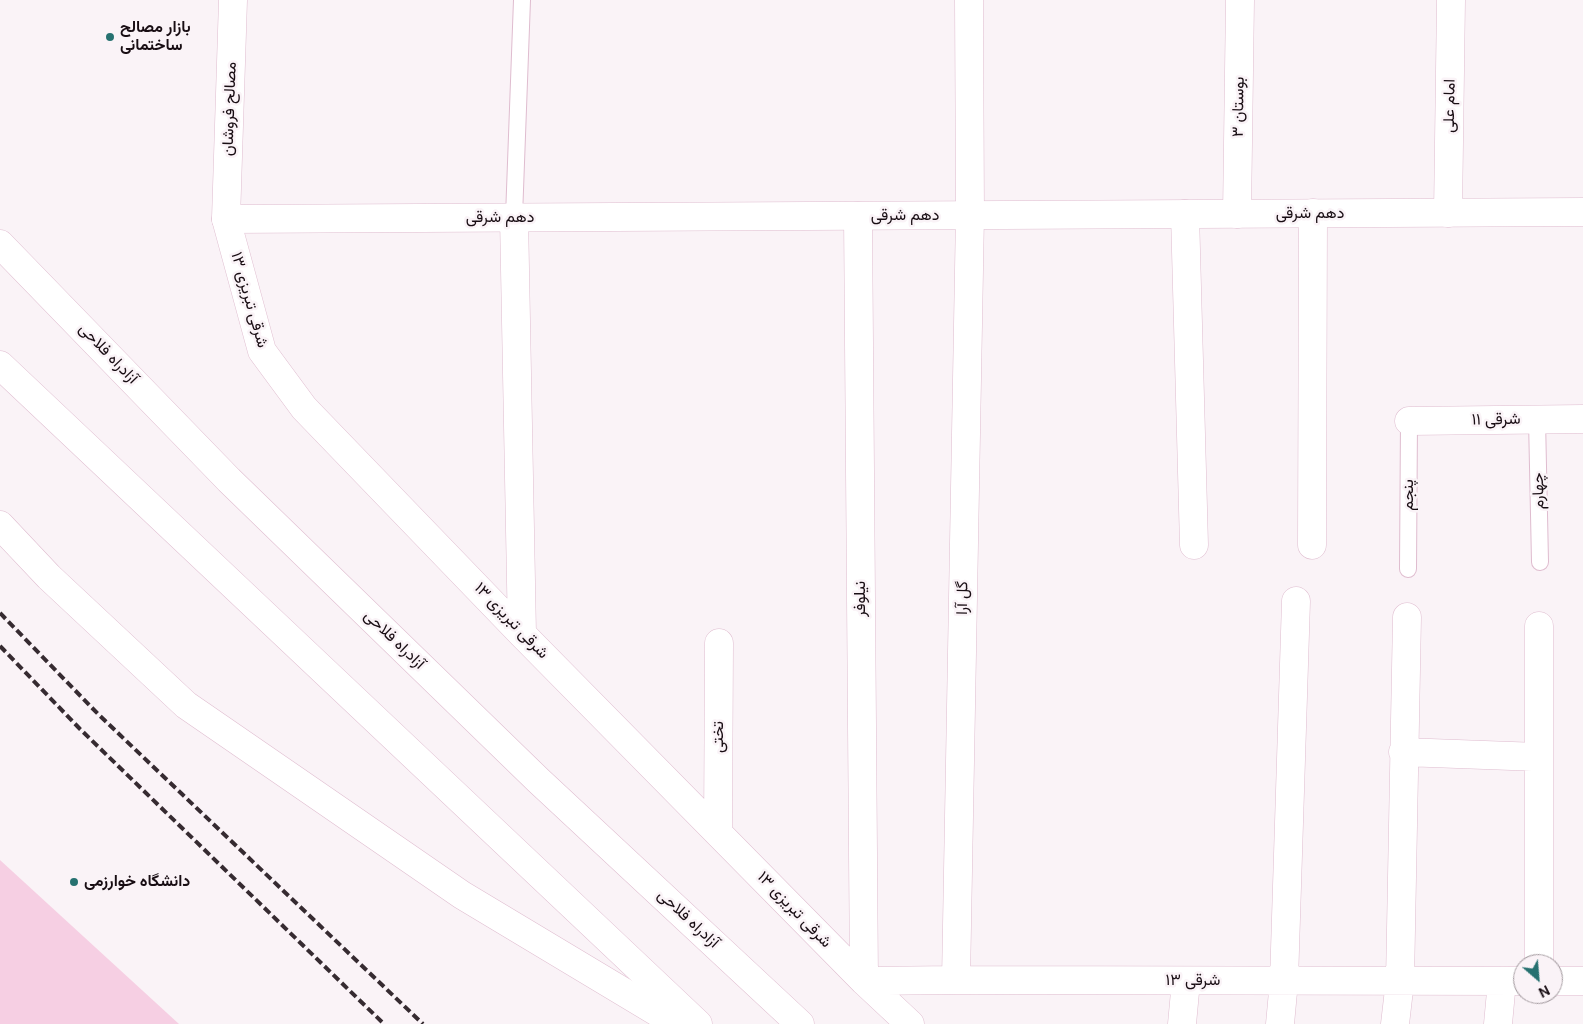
<!DOCTYPE html>
<html>
<head>
<meta charset="utf-8">
<style>
  body { margin:0 }
  #map { position:relative; width:1583px; height:1024px; overflow:hidden; background:#faf3f7; font-family:"DM Sans",sans-serif }
  canvas { display:block }
  .north { position:absolute; left:1513px; top:954px; width:50px; height:50px; box-sizing:border-box; background:#faf3f7; border:1px solid #a0979c; border-radius:50%; rotate:153deg; font-size:14px; font-weight:700; line-height:20px; text-align:center; color:#180d13 }
  .north::after { content:''; display:block; margin:auto; width:18px; height:22px; background:#267170; clip-path:polygon(50% 0,100% 100%,50% 72%,0 100%) }
</style>
</head>
<body>
<div id="map">
<canvas width="1583" height="1024"></canvas>
<div class="north">N</div>
</div>
<script>
const c = document.querySelector('canvas').getContext('2d');
c.lineJoin = 'round';
function paint(path, color) {
  c.fillStyle = color;
  c.fill(path, 'evenodd');
}
function poly(rows) {
  const path = new Path2D();
  for (const r of rows) {
    path.moveTo(r[0], r[1]);
    for (let i = 2; i < r.length; i += 2) path.lineTo(r[i], r[i + 1]);
  }
  return path;
}
function stroke(path, color, width, dash) {
  c.strokeStyle = color;
  c.lineWidth = width;
  c.lineCap = dash ? 'butt' : 'round';
  c.setLineDash(dash || []);
  c.stroke(path);
}
function label(font, color, halo, rows, align = 'center') {
  c.font = font + ' "DM Sans",Vazirmatn,sans-serif';
  c.lineWidth = 5;
  c.setLineDash([]);
  c.textBaseline = 'middle';
  c.strokeStyle = halo;
  c.fillStyle = color;
  for (const [text, x, y, turn = 0] of rows) {
    c.save();
    c.translate(x, y);
    c.rotate((+turn || 0) * Math.PI / 180);
    c.textAlign = isNaN(turn) ? turn : align;
    if (halo) c.strokeText(text, 0, 0);
    c.fillText(text, 0, 0);
    c.restore();
  }
}
const green = poly([
  [0,860,179,1024,0,1024]
]);
const lane = poly([
  [514,217,522,0],
  [1537,419,1540,562],
  [1408,569,1409,421]
]);
const street = poly([
  [1448,213,1451,0],
  [1185,214,1194,545],
  [1237,214,1240,0],
  [858,216,864,981],
  [514,217,522,634],
  [226,219,262,351,304,408,522,634,864,981,910,1024],
  [1409,421,1583,419],
  [1312,545,1313,213],
  [1403,752,1539,757],
  [718,832,719,643],
  [1539,964,1539,626],
  [956,980,970,215,969,0],
  [864,981,956,980,1523,981],
  [1553,981,1583,981],
  [1182,1024,1186,981],
  [1280,1024,1284,981,1296,601],
  [1395,1024,1400,981,1407,617],
  [1498,1024,1502,981]
]);
const secondary = poly([
  [233,0,226,219,1583,212]
]);
const primary = poly([
  [0,525,49,577,186,705,462,895,677,1024]
]);
const highway = poly([
  [0,244,229,480,538,780,800,1024],
  [0,365,698,1024]
]);
const rail = poly([
  [0,613,98,714,423,1024],
  [0,646,80,729,384,1024]
]);
const markers = [
  [110,37,5,"#267170"],
  [74,882,5,"#267170"]
];
const poiNames = [
  ["بازار مصالح",120,28],
  ["ساختمانی",120,46],
  ["دانشگاه خوارزمی",84,882]
];
const streetNames = [
  ["امام علی",1450,106,-89],
  ["بوستان ۳",1239,107,-89],
  ["مصالح فروشان",230,109,-88],
  ["دهم شرقی",1310,214],
  ["دهم شرقی",905,216],
  ["دهم شرقی",500,218],
  ["۱۳ شرقی تبریزی",249,300,74],
  ["آزادراه فلاحی",108,354,46],
  ["۱۱ شرقی",1496,420,-1],
  ["چهارم",1539,491,-91],
  ["پنجم",1409,495,-90],
  ["گل آرا",963,598,-89],
  ["نیلوفر",861,599,-90],
  ["۱۳ شرقی تبریزی",511,621,46],
  ["آزادراه فلاحی",394,640,44],
  ["تختی",719,737,-90],
  ["۱۳ شرقی تبریزی",794,910,46],
  ["آزادراه فلاحی",688,919,43],
  ["۱۳ شرقی",1193,981]
];
paint(green, '#f6cfe3');
stroke(lane, '#dfbccf', 18);
stroke(street, '#dfbccf', 29);
stroke(secondary, '#dfbccf', 29);
stroke(primary, '#dfbccf', 29);
stroke(highway, '#dfbccf', 29);
stroke(lane, '#fff', 16);
stroke(street, '#fff', 28);
stroke(secondary, '#fff', 28);
stroke(primary, '#fff', 28);
stroke(highway, '#fff', 28);
stroke(rail, '#362b31', 4, [8, 4]);
for (const [x, y, r, color] of markers) {
  const dot = new Path2D();
  dot.arc(x, y, r, 0, 2 * Math.PI);
  c.fillStyle = color;
  c.fill(dot);
  stroke(dot, '#faf3f7', 2);
}
label('bold 16px', '#180d13', '#faf3f7', poiNames, 'left');
label('16px', '#180d13', '#faf3f7', streetNames);
</script>
</body>
</html>
